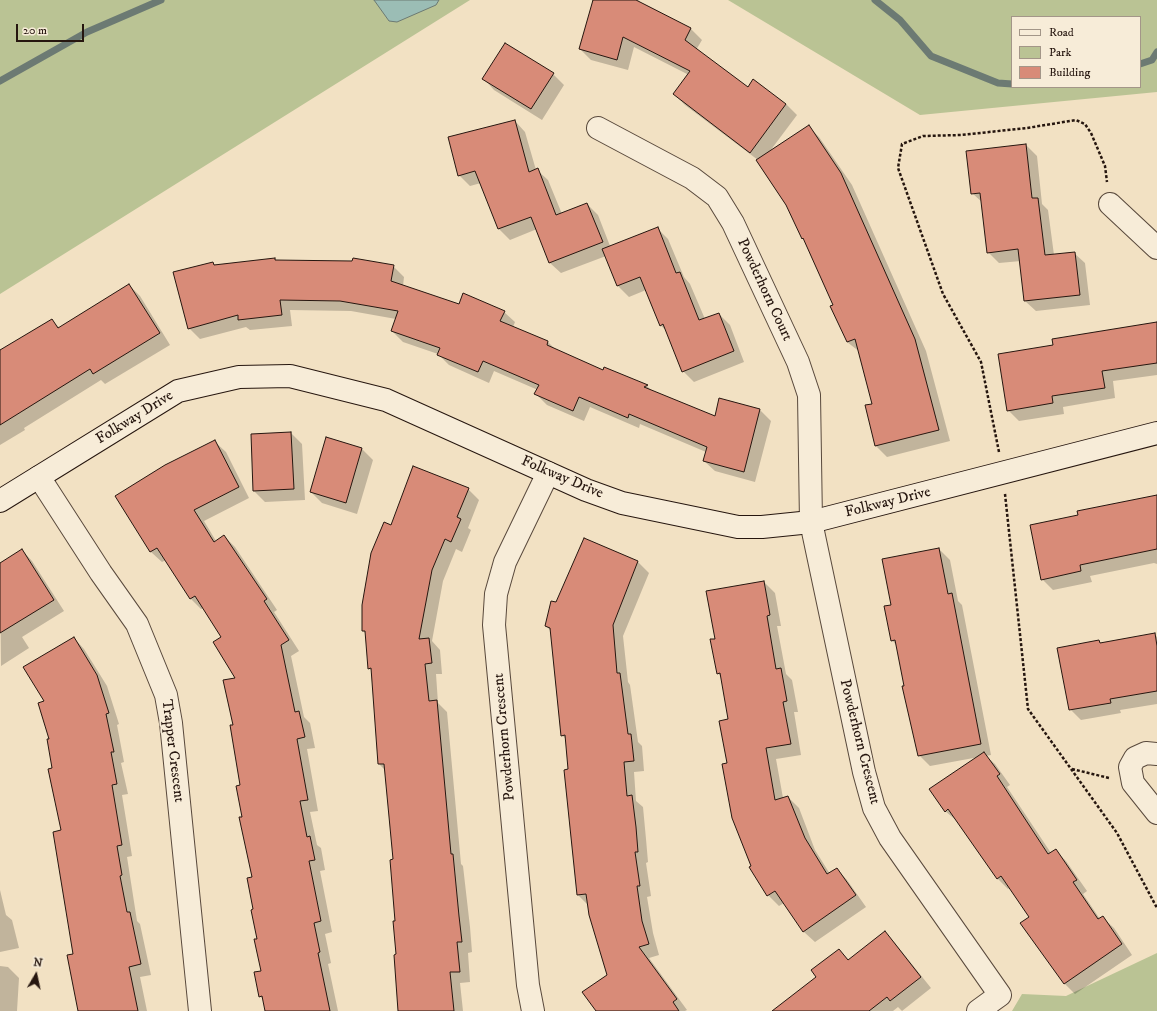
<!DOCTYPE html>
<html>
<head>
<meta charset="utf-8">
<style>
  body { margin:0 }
  #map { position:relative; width:1157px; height:1011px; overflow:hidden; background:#f2e1c3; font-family:"IM FELL DW Pica",serif }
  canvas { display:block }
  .legend { position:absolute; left:1011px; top:16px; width:130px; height:72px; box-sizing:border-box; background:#f7ecd8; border:1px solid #a39688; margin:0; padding:5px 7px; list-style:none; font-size:12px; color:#26160f }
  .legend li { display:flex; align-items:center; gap:8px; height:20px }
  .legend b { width:20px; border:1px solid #a39688 }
  .north { position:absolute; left:16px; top:955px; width:40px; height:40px; -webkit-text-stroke:3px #f7ecd8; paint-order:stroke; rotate:9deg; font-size:11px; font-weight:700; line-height:16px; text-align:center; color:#26160f }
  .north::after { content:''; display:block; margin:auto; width:14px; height:18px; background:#26160f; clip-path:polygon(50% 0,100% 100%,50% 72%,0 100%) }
  .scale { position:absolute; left:16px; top:24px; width:68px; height:18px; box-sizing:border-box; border:2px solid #26160f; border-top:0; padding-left:5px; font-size:12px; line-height:14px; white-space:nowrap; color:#26160f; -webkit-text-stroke:3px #f7ecd8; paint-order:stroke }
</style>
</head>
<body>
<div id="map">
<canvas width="1157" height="1011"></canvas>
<ul class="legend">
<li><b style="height:5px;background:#f7ecd8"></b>Road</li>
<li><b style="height:11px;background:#bac394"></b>Park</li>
<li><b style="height:11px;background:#d88b78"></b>Building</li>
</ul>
<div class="north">N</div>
<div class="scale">20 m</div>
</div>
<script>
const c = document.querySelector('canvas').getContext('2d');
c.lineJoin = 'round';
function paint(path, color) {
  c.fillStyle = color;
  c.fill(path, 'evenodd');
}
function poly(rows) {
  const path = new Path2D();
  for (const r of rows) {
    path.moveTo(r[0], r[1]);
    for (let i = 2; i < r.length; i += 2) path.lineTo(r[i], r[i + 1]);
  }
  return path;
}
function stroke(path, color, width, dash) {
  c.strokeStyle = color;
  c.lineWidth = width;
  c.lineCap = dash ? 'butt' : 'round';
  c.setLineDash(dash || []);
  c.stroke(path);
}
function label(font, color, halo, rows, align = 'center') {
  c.font = font + ' "IM FELL DW Pica",serif';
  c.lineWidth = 3.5;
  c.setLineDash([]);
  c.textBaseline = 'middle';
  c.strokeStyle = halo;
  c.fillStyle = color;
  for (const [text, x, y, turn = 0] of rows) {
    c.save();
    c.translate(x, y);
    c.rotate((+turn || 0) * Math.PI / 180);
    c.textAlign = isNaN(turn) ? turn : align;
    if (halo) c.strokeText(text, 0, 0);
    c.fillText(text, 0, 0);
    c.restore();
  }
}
const green = poly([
  [0,0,470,0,0,294],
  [728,0,1157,0,1157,92,920,115],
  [1012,17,1140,17,1140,87,1012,87],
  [1157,953,1157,1011,1012,1011,1022,994,1066,996]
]);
const water = poly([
  [374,0,439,0,436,5,397,22,389,21,374,0]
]);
const shadow = poly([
  [594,0,638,0,642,4,691,29,702,40,696,50,748,88,786,104,797,115,770,151,808,126,819,137,852,185,926,351,950,441,887,457,876,446,873,404,860,352,847,342,832,306,834,305,787,204,758,160,685,105,674,94,689,75,634,47,628,70,591,60,580,49],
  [553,74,564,85,542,120,494,90,484,79],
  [515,121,525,132,536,170,537,170,548,180,562,214,587,204,598,215,610,246,657,228,668,239,684,277,690,284,705,319,719,314,730,325,744,362,694,382,683,371,668,332,660,325,646,290,629,297,618,286,606,256,561,273,550,263,537,229,510,240,499,229,481,183,470,186,459,175],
  [1026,145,1037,156,1042,204,1048,210,1054,255,1074,253,1085,263,1090,305,1036,311,1025,301,1021,261,999,263,988,252,983,203,972,193],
  [275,259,277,261,393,266,404,277,403,286,459,305,504,312,515,322,513,327,548,342,557,351,604,371,605,368,647,386,652,391,715,418,720,400,760,410,771,421,755,482,715,471,704,461,706,452,640,424,639,428,590,407,584,421,547,405,536,394,538,390,494,371,489,383,449,365,438,354,403,342,392,331,396,319,351,311,290,310,292,326,250,330,246,327,200,339,189,328,213,263,215,265],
  [129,285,140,296,170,345,105,384,101,380,24,428,25,430,0,445,0,351,52,321,60,328],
  [1157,323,1157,375,1113,381,1115,398,1063,407,1064,414,1019,421,1008,410,1054,346],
  [291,433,302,444,305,500,265,502,254,491],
  [327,439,362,449,373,460,357,514,322,503,311,492],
  [215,442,226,452,249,498,204,521,216,541,224,536,235,547,277,610,274,612,299,651,291,656,304,717,310,723,315,748,307,749,318,811,310,812,317,845,321,848,325,870,320,871,332,932,325,934,331,963,328,964,338,1011,266,1011,264,1000,260,996,262,971,254,910,253,878,244,818,234,726,237,678,223,637,204,608,201,609,191,599,166,560,162,562,151,552,117,496],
  [468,489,479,500,468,528,471,530,462,552,456,549,443,581,432,641,440,650,442,674,436,674,438,703,447,712,461,864,463,866,470,927,472,952,468,953,470,982,460,983,463,1011,399,1011,394,860,386,771,379,764,372,671,369,668,366,634,363,631,392,526],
  [1157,496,1157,564,1154,563,1090,576,1092,582,1053,590,1042,579,1079,516],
  [585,539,638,562,649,573,623,636,628,682,630,685,638,742,642,746,644,771,634,772,636,801,643,807,646,839,648,862,646,863,651,896,647,897,653,933,659,955,649,958,687,1010,685,1011,597,1011,608,975,588,905,578,895,565,770,569,770,567,740,562,735,551,631,546,626],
  [939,549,950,560,958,601,962,605,991,755,986,756,995,764,1010,785,1007,787,1051,853,1055,850,1066,861,1087,891,1083,894,1100,919,1103,918,1114,928,1132,955,1075,994,1064,983,1030,917,1010,888,1008,889,998,879,957,821,945,811,979,757,930,766,919,755,903,687,905,686,897,646,892,640,892,606],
  [22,550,32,561,64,611,22,637,29,648,1,666,0,564],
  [764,582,775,593,781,626,777,626,786,674,792,680,798,712,794,712,801,755,776,759,783,798,788,797,799,808,815,850,830,874,837,869,847,880,866,907,815,942,804,932,784,903,779,906,768,895,752,866,728,764,729,720,721,677,718,673,716,639],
  [1154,634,1157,637,1157,704,1120,710,1121,713,1081,720,1070,709,1099,642,1101,644],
  [74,638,84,649,107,686,119,724,117,725,124,762,121,763,128,794,122,795,132,856,127,857,137,921,140,924,151,975,140,977,147,1011,79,1011,63,831,45,701],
  [0,890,6,915,12,920,19,948,0,952],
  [884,932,895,943,931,988,902,1011,898,1007,893,1011,781,1011,818,977,838,950,849,960],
  [0,966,8,967,19,978,17,1011,0,1011]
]);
const stream = poly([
  [875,0,900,20,931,56,998,83,1012,84],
  [1140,64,1152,60,1157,52],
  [0,81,87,32,161,0]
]);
const building = poly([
  [593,0,636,0,691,28,685,40,748,87,753,79,786,104,750,153,673,94,690,71,623,37,617,60,579,49,593,0],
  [505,43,554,73,531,109,482,79,505,43],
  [515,120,529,172,538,168,556,215,587,203,603,242,549,263,531,217,498,229,475,171,458,176,448,137,515,120],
  [809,125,841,173,915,339,939,430,875,446,865,405,872,404,855,339,847,342,830,306,833,305,803,238,802,239,786,205,756,160,809,125],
  [1026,144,1032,198,1038,198,1045,255,1075,252,1080,295,1024,301,1018,249,987,253,980,193,971,194,966,151,1026,144],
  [658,227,676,273,680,272,699,320,719,313,734,351,682,372,663,324,660,326,640,277,617,286,602,249,658,227],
  [275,258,275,260,352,261,353,258,394,265,391,281,459,304,463,293,505,311,500,321,548,341,547,345,603,370,604,367,648,385,644,387,715,416,719,398,760,409,744,472,703,461,707,447,629,414,628,418,579,397,573,411,534,394,539,385,483,361,478,372,437,355,440,348,391,331,398,311,340,301,280,300,282,315,238,320,238,315,188,329,173,272,213,262,214,265,275,258],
  [129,284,160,333,93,374,90,369,0,425,0,350,52,319,58,328,129,284],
  [1157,322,1157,363,1102,371,1105,388,1052,396,1053,403,1007,411,998,354,1053,345,1052,339,1157,322],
  [291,432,294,489,253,491,251,434,291,432],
  [326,437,362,448,346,503,310,492,326,437],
  [215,440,239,487,194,510,214,542,224,535,267,599,264,601,289,640,281,645,295,712,299,711,305,737,297,739,308,800,300,801,307,837,310,836,315,860,309,861,321,921,314,923,320,952,318,953,330,1011,265,1011,262,996,259,997,254,972,261,971,254,939,257,939,251,910,253,909,247,878,252,877,239,817,242,817,236,786,240,785,230,725,233,725,223,680,235,678,213,642,221,637,195,596,190,599,157,548,150,552,115,496,165,465,215,440],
  [413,466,469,488,457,517,461,519,451,542,445,539,432,570,419,639,429,638,432,663,425,664,429,701,437,700,451,854,453,854,459,916,462,942,457,942,460,972,450,972,454,1011,398,1011,394,955,396,954,393,921,395,921,390,860,393,859,384,764,378,764,371,668,368,669,365,631,362,631,362,605,371,553,384,522,391,525,413,466],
  [1157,495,1157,549,1080,565,1081,571,1041,580,1030,525,1078,515,1077,511,1157,495],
  [584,538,638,561,613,625,617,673,620,673,628,734,631,734,634,761,624,762,627,796,632,795,636,827,638,852,635,852,640,886,637,886,642,921,649,944,639,947,677,999,673,1002,679,1011,596,1011,582,992,607,975,589,915,586,894,577,895,564,770,568,769,565,735,561,736,550,628,545,626,551,601,556,602,584,538],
  [939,548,948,594,952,593,981,744,918,756,902,686,904,686,895,640,891,641,884,606,891,605,882,559,939,548],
  [22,549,54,600,0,633,0,563,22,549],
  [764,581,770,615,767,616,776,669,781,668,787,701,783,702,791,744,766,748,775,800,788,796,805,838,827,874,837,868,856,895,803,932,775,891,767,896,749,867,751,866,732,818,722,764,727,763,719,721,728,719,720,673,717,674,710,639,715,639,706,591,764,581],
  [1155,633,1157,646,1157,691,1110,699,1111,703,1069,710,1057,648,1099,640,1100,643,1155,633],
  [74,637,97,675,109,713,106,714,114,752,111,752,117,784,112,785,122,845,117,846,122,875,120,876,127,912,130,912,141,964,129,967,138,1011,78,1011,67,955,73,954,53,832,61,830,48,769,52,768,47,739,49,739,38,703,44,701,23,667,74,637],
  [984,752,1000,774,997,776,1048,854,1056,849,1077,880,1073,882,1098,919,1103,916,1122,944,1064,984,1020,923,1029,917,1001,876,997,879,948,809,945,812,929,789,984,752],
  [885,931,921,977,890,1001,887,997,869,1011,772,1011,816,977,811,970,839,949,848,960,885,931]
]);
const path = poly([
  [999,452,981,362,943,294,898,168,902,144,923,136,961,135,1027,128,1076,120,1085,124,1091,133,1105,166,1107,182],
  [1005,494,1028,709,1117,833,1157,908],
  [1072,769,1109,778]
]);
const street = poly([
  [598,128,692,178,717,197,733,223,798,362,809,395,811,522,864,772,874,808,890,838,1000,995,978,1011],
  [1110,204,1157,248],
  [39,477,101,573,137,624,166,695,171,723,200,1011],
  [1157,754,1146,753,1135,758,1130,767,1133,783,1157,813],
  [533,1011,528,985,494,625,496,594,505,562,548,473]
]);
const secondary = poly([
  [0,501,178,391,239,377,290,376,386,400,586,490,622,503,738,527,762,527,811,522,1157,433]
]);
const streetNames = [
  ["Powderhorn Court",764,290,65],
  ["Folkway Drive",135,418,-32],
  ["Folkway Drive",562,478,23],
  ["Folkway Drive",888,503,-14],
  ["Powderhorn Crescent",505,737,-95],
  ["Powderhorn Crescent",859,742,76],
  ["Trapper Crescent",172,751,83]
];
paint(green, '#bac394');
paint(water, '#9bbdb5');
stroke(water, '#6c7a73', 1);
paint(shadow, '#0003');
stroke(stream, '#6c7a73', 7);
paint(building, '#d88b78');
stroke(building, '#26160f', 1);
stroke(street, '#59493c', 24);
stroke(secondary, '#26160f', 24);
stroke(path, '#26160f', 2.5, [3, 2]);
stroke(street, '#f7ecd8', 22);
stroke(secondary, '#f7ecd8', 22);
label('15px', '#26160f', '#f7ecd8', streetNames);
</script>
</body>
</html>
